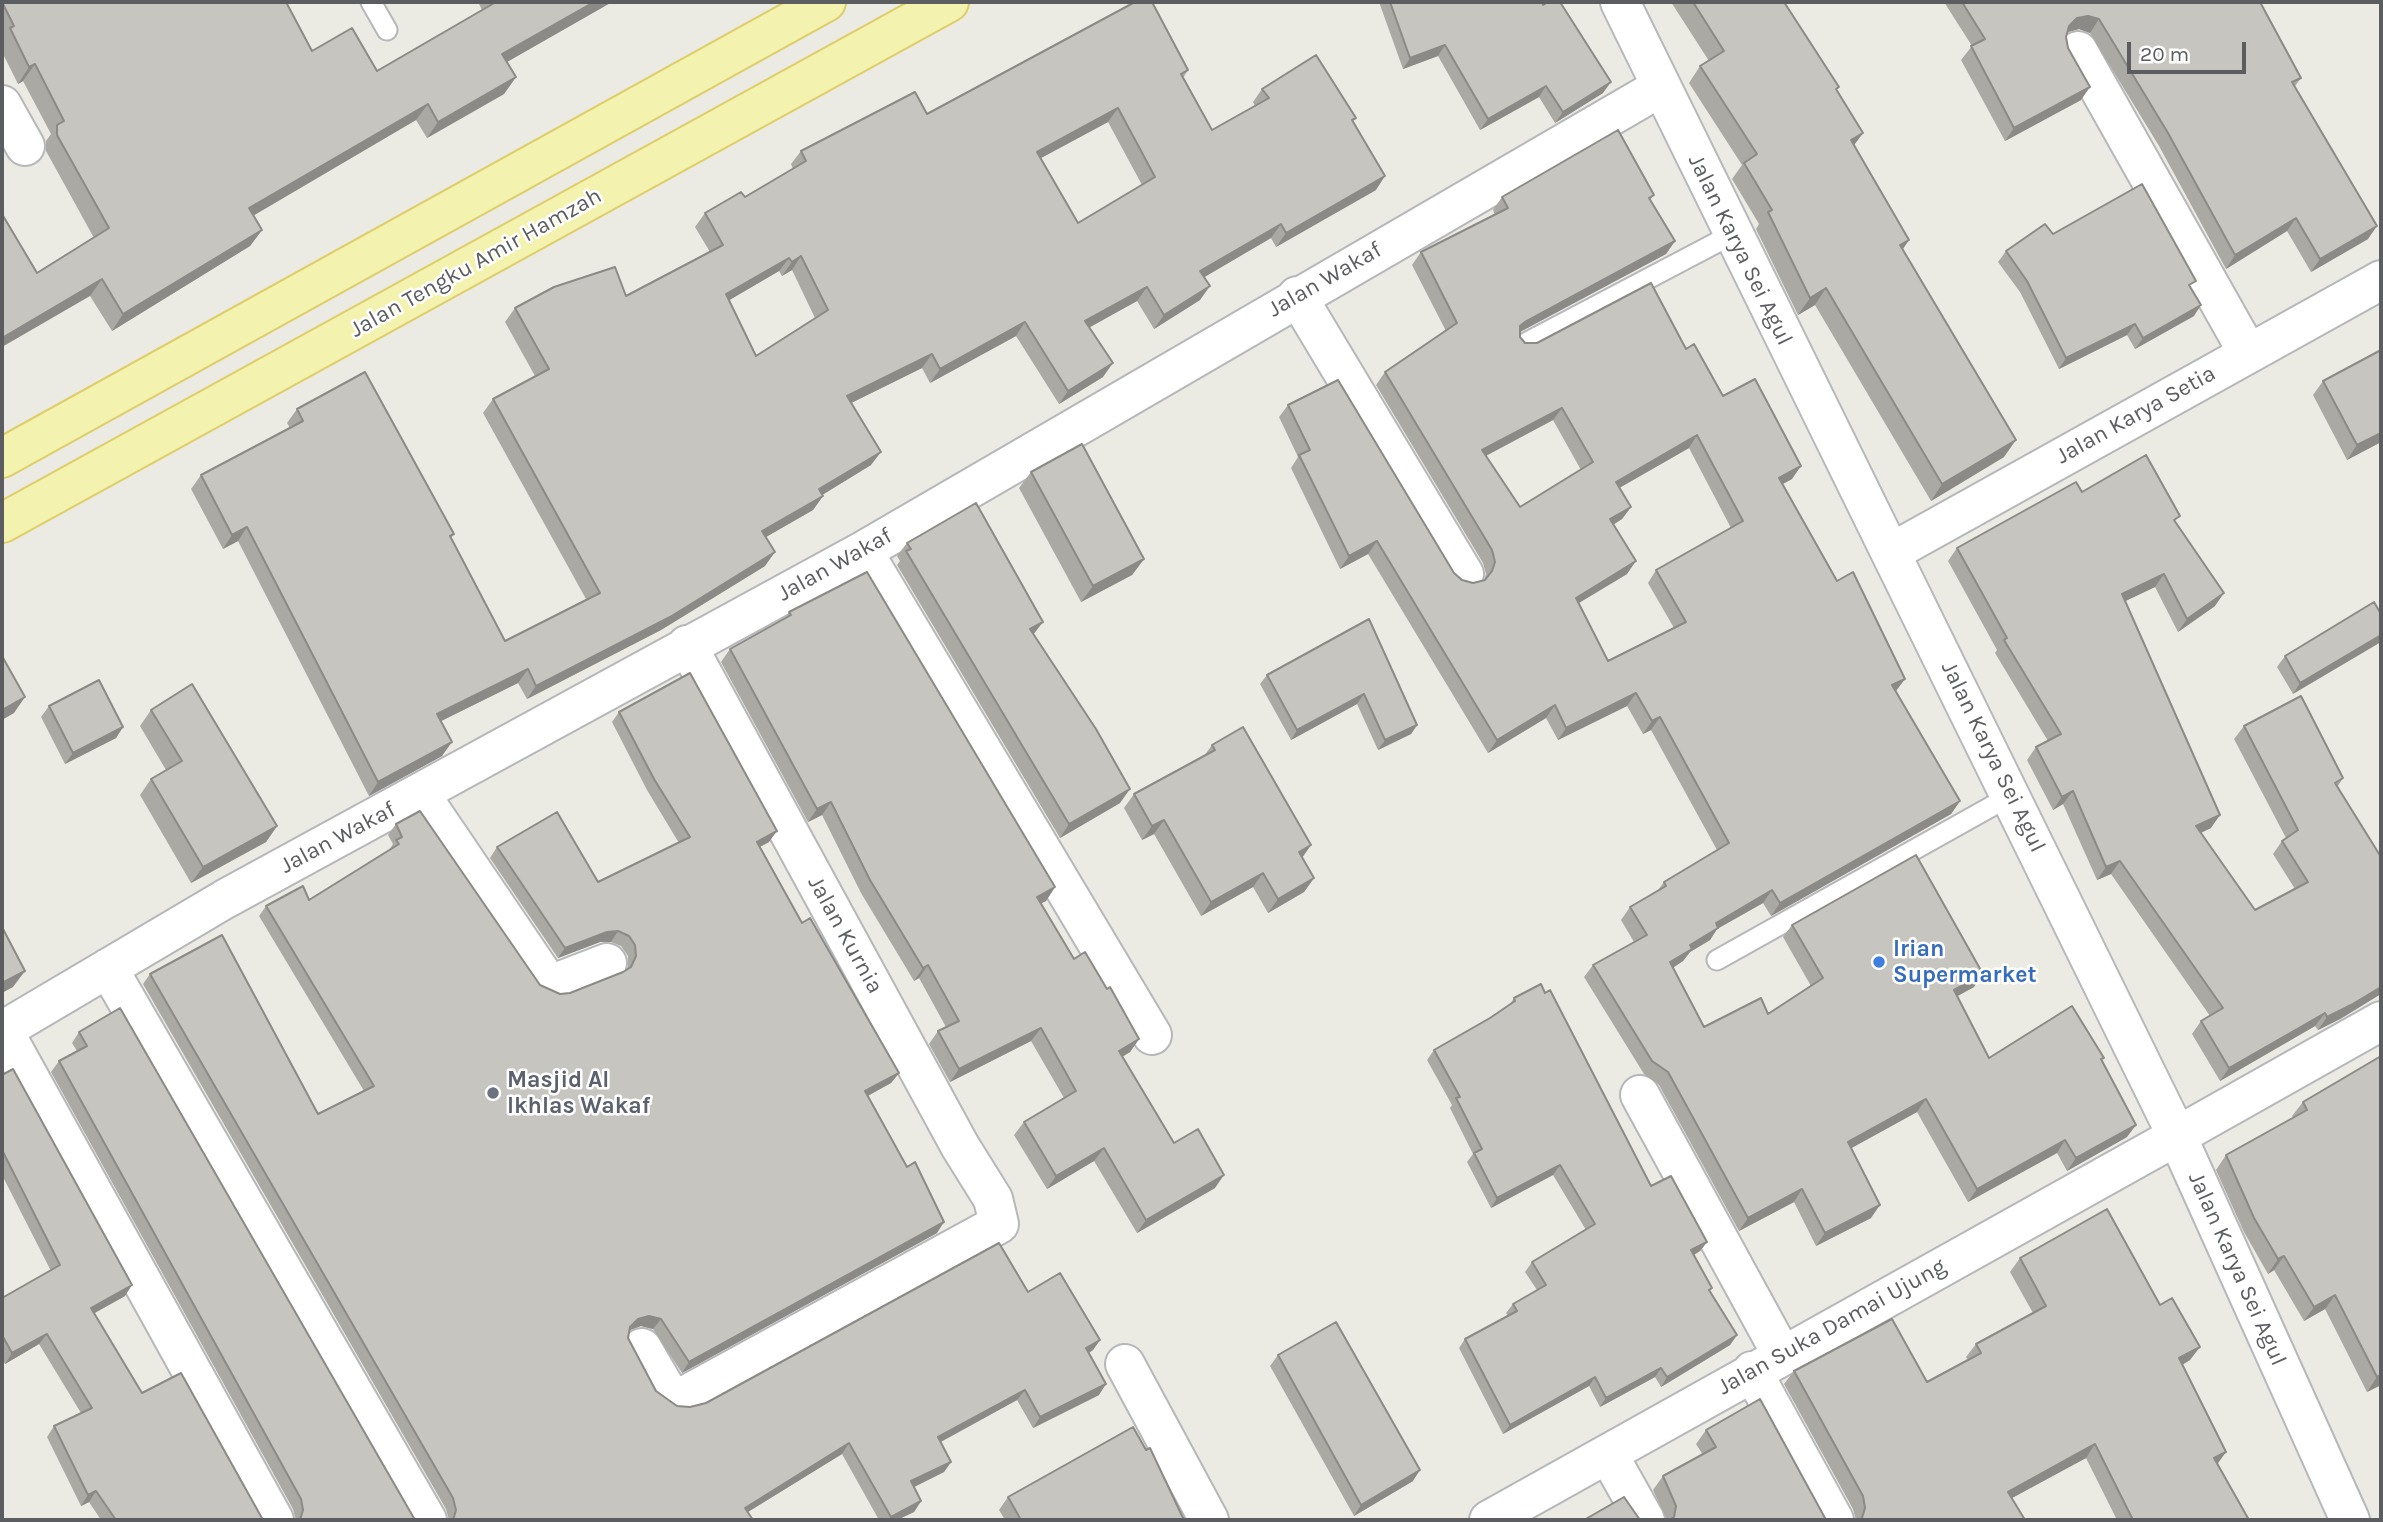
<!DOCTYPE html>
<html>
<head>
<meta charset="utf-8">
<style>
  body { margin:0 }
  #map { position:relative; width:2383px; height:1522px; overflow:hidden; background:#ebebe3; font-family:Karla,sans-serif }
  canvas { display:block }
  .frame { position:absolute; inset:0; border:4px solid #5b5d61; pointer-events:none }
  .scale { position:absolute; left:2127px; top:42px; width:119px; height:32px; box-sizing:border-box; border:4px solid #5b5d61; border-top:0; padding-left:9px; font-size:21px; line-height:24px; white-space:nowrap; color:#5b5d61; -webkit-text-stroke:5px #fff; paint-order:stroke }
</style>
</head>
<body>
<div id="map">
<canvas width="2383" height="1522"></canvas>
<div class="frame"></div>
<div class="scale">20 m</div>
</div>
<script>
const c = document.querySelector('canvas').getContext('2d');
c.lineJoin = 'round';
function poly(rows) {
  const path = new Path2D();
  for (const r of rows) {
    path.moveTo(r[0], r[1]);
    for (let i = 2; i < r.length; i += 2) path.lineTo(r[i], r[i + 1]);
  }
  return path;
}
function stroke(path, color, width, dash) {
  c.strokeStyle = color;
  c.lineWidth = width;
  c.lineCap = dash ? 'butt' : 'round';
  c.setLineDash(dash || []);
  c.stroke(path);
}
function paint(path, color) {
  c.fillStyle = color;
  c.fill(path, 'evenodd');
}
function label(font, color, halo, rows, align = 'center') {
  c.font = font + ' Karla,sans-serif';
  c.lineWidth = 5;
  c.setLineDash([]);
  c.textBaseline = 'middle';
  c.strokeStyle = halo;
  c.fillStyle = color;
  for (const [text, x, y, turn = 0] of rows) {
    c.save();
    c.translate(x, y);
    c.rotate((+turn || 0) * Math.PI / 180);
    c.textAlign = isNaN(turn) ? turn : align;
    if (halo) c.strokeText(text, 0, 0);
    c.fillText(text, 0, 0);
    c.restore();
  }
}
const service = poly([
  [371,2,387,30],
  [1522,345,1733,234],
  [1717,960,2012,795]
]);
const minor = poly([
  [2078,51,2248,353],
  [2,105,25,146],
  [1297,296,1464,574],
  [863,551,1152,1035],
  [1892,552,2381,280],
  [420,794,544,977,555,983,607,963],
  [108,968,427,1520],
  [3,1030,274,1520],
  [2,1031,225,899,863,551,1661,87],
  [1640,1095,1782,1355],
  [642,1348,667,1391,678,1396,688,1394,999,1224,993,1199,960,1146,687,645],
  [1125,1364,1209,1520],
  [1752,1371,1834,1520],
  [1608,1454,1645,1520],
  [1489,1520,2177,1136]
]);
const tertiary = poly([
  [2177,1136,2381,1021]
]);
const secondary = poly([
  [1620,2,2177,1136,2350,1520]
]);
const primary = poly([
  [2,458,826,2],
  [2,523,949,2]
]);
const wall = poly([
  [2,2,312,51,377,71,482,10,478,2,612,2,507,62,516,77,504,94,427,138,416,120,253,216,262,230,250,246,112,331,90,296,37,273,94,238,46,151,46,141,51,134,23,81,18,84,2,52],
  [1379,2,1542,2,1603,93,1555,123,1539,97,1480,130,1438,56,1403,69],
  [1671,2,1784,2,1839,87,1836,90,1863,133,1854,145,1909,240,1903,249,2004,457,1931,501,1815,305,1798,315,1756,229,1759,224,1732,179,1742,165,1689,83,1700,66,1709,61],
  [1944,2,2260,2,2301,78,2295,86,2368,239,2311,272,2287,231,2226,269,2159,146,2090,33,2079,29,2068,32,2066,37,2081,100,2005,141,1961,60,1972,46],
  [1188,70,1183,78,1212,130,1255,106,1253,102,1262,89,1353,122,1376,190,1276,247,1271,238,1204,277,1200,300,1154,329,1137,301,1089,327,1103,377,1059,404,1016,336,930,383,922,368,851,403,871,465,822,495,823,496,813,510,766,537,765,566,661,630,527,699,518,683,441,721,442,756,369,796,238,541,223,549,191,489,201,475,290,428,287,423,297,409,454,534,451,538,505,641,586,599,483,413,493,399,535,376,505,322,515,308,626,296,710,252,695,227,705,213,745,197,793,169,791,164,801,151,927,114],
  [1108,122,1142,185,1078,223,1041,158],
  [792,270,815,318,756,356,729,300,779,271,782,276],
  [1654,195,1650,200,1675,241,1666,254,1520,332,1520,337,1525,343,1686,349,1723,396,1792,479,1782,484,1896,692,1960,801,1951,814,1771,916,1763,903,1717,929,1710,940,1690,952,1683,961,1673,968,1704,1027,1768,1014,1811,986,1783,937,1792,925,1974,987,1957,996,1989,1058,2104,1058,2102,1060,2127,1137,2067,1171,2057,1153,1968,1202,1917,1112,1851,1148,1871,1218,1816,1246,1794,1202,1739,1231,1659,1085,1644,1074,1584,977,1593,965,1634,942,1621,920,1630,907,1658,890,1664,882,1717,850,1651,730,1643,734,1627,706,1558,740,1546,718,1488,753,1368,554,1340,569,1291,468,1298,457,1279,417,1288,405,1462,580,1473,583,1484,580,1486,574,1483,563,1376,385,1385,372,1446,331,1412,265,1421,252,1495,215,1493,210,1502,197],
  [1553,420,1581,470,1520,507,1486,456],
  [1689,448,1731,528,1656,570,1648,583,1674,628,1608,661,1579,603,1627,574,1613,525,1622,519,1631,507,1619,488],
  [2053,234,2191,287,2194,316,2135,349,2127,335,2059,369,2020,292,1998,262,2006,251],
  [2323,381,2381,442,2347,460,2313,395],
  [1031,472,1144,559,1132,575,1081,602,1019,488],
  [2082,492,2176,523,2215,606,2178,632,2155,587,2125,601,2211,828,2201,833,2255,910,2295,889,2273,854,2282,841,2286,838,2234,739,2244,726,2343,778,2338,786,2342,1018,2318,1030,2315,1026,2220,1081,2192,1034,2201,1021,2210,1016,2111,874,2097,880,2063,804,2053,810,2027,760,2036,747,2048,741,1995,653,1997,650,1948,561,1957,548],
  [907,543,1034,635,1120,803,1060,838,897,565,900,561,897,556],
  [2374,602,2293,694,2277,667,2285,656],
  [789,612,1055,887,1046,901,1041,903,1074,959,1107,989,1139,1039,1130,1052,1122,1057,1174,1143,1215,1188,1137,1233,1094,1161,1047,1189,1014,1135,1024,1122,1064,1098,1031,1041,950,1082,929,1044,938,1031,946,1027,919,978,914,981,861,893,822,815,808,822,721,662,730,649,785,619],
  [1369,619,1417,725,1411,734,1378,750,1357,704,1291,740,1260,684,1267,675],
  [49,706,123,727,116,738,65,764,41,717],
  [151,710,277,826,266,842,191,883,140,795,151,779,166,770,140,726],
  [619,712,769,842,760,847,802,923,899,1073,891,1083,867,1096,937,1233,682,1373,653,1329,641,1326,630,1330,628,1338,656,1391,677,1406,690,1407,706,1403,1028,1292,1100,1340,1093,1350,1089,1353,1099,1395,1033,1428,1017,1400,941,1442,951,1462,944,1472,914,1487,921,1501,914,1512,897,1520,879,1520,842,1454,748,1512,753,1520,449,1520,446,1509,143,984,150,974,318,1114,364,1091,259,916,266,906,309,900,389,850,393,844,388,835,396,824,540,985,560,994,570,993,623,972,628,967,628,956,621,946,611,942,600,942,558,958,490,858,497,847,598,882,679,843,647,790,612,722],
  [1212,745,1311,845,1302,858,1314,878,1304,892,1268,913,1253,887,1201,916,1154,834,1142,840,1124,808,1134,794,1204,756],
  [1514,998,1651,1186,1707,1242,1700,1251,1694,1255,1712,1288,1710,1291,1737,1335,1730,1345,1661,1387,1655,1377,1600,1407,1589,1386,1503,1434,1459,1348,1465,1339,1508,1316,1506,1313,1513,1304,1537,1290,1525,1272,1532,1262,1586,1230,1553,1175,1491,1208,1467,1162,1473,1154,1450,1108,1452,1105,1427,1060,1434,1050,1490,1018,1509,1006],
  [79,1032,415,1520,296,1520,293,1509,51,1072,59,1061,77,1051,72,1043],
  [2381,1056,2381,1385,2367,1392,2325,1309,2304,1321,2274,1270,2268,1274,2244,1232,2216,1170,2226,1155,2294,1118,2292,1116,2303,1102],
  [2,1075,125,1296,94,1313,142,1393,263,1520,101,1520,89,1502,81,1506,47,1437,54,1426,81,1413,39,1344,5,1364,2,1359,2,1298,51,1271,2,1175],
  [2020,1258,2190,1360,2182,1365,2218,1464,2249,1520,2117,1520,2086,1458,2012,1498,2025,1520,1856,1520,1853,1509,1784,1384,1794,1371,1927,1382,1968,1360,1966,1357,1976,1344,2033,1313,2010,1272],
  [1278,1355,1413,1481,1354,1516,1270,1366],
  [1706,1430,1825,1518,1827,1520,1667,1520,1653,1490,1663,1476,1703,1455,1696,1444],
  [1008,1497,1184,1520,1005,1520,999,1510]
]);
const shadedWall = poly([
  [594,2,612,2,491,71,502,54],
  [2088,16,2099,19,2090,33,2079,29,2068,32,2060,39,2069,26,2077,18],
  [1445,45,1438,56,1403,69,1410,58],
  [35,64,23,81,18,84,29,67],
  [516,77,504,94,427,138,438,122],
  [1611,82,1603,93,1555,123,1563,112],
  [1546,86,1539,97,1480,130,1488,119],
  [2090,87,2081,100,2005,141,2014,128],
  [428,104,416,120,237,225,249,208],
  [1118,108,1108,122,1028,165,1037,152],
  [1863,133,1851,149,1851,140],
  [1385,176,1376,190,1276,247,1286,233],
  [2296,218,2287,231,2226,269,2235,255],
  [1281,224,1271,238,1191,285,1200,271],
  [2377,226,2368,239,2311,272,2320,259],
  [262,230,250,246,112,331,123,314],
  [1909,240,1897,257,1900,245],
  [1675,241,1666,254,1516,334,1520,326,1525,322],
  [801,256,792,270,782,276,792,262],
  [789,258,779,271,716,308,726,294],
  [102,279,90,296,2,347,2,338],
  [1210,286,1200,300,1154,329,1164,315],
  [1147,287,1137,301,1076,335,1085,321],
  [1826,288,1815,305,1798,315,1810,298],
  [2201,305,2194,316,2135,349,2143,338],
  [1025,322,1016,336,930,383,940,369],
  [2135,324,2127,335,2059,369,2066,358],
  [932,354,922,368,837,410,847,396],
  [1113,363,1103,377,1059,404,1068,391],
  [1562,408,1553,420,1474,462,1482,450],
  [2381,433,2381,442,2347,460,2357,445],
  [1697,435,1689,448,1607,495,1616,482],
  [2016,440,2004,457,1931,501,1942,484],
  [881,452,871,465,809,503,819,489],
  [1801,466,1792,479,1770,491,1779,478],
  [823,496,813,510,752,545,762,531],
  [1631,507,1622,519,1601,532,1610,519],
  [247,527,238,541,223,549,232,535],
  [1377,541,1368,554,1340,569,1349,556],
  [775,552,765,566,661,630,527,699,536,686],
  [1144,559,1132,575,1081,602,1093,586],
  [1636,561,1627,574,1567,610,1576,598],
  [2164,574,2155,587,2113,607,2122,594],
  [2224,593,2215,606,2178,632,2187,619],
  [1043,622,1033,635,1030,629],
  [2381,635,2381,642,2293,694,2300,683],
  [528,669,518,683,427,728,437,714],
  [1905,679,1896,691,1883,698,1892,685],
  [1636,693,1627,706,1558,740,1566,728],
  [1364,694,1357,704,1291,740,1297,730],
  [25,697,14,713,2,720,2,710],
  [1555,705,1546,718,1488,753,1497,740],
  [1660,717,1651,730,1643,734,1652,721],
  [1417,725,1411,734,1378,750,1385,740],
  [123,727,116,738,65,764,73,753],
  [452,742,442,756,369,796,378,782],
  [1130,789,1120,803,1060,838,1069,824],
  [2073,791,2063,804,2053,810,2062,797],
  [1960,801,1951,814,1771,916,1780,903],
  [831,802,822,815,808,822,817,809],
  [2220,815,2211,828,2187,839,2196,826],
  [1164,820,1154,834,1142,840,1152,826],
  [277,826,266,842,191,883,203,867],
  [777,831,769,842,750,852,757,842],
  [1311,845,1301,859,1299,852],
  [2120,861,2111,874,2097,880,2106,867],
  [1263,873,1253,887,1201,916,1211,902],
  [1314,878,1304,892,1268,913,1278,899],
  [1055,887,1046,901,1028,910,1037,897],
  [1772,890,1763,903,1717,929,1710,940,1690,952,1683,961,1661,975,1670,962,1716,923],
  [618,931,611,942,600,942,558,958,565,948,607,932],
  [928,965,919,978,914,981,923,968],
  [25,971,13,987,2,993,2,983],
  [1983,974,1974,987,1945,1003,1954,990],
  [2381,987,2381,994,2342,1018,2318,1030,2327,1017],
  [2325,1013,2315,1026,2220,1081,2229,1068],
  [1041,1028,1031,1041,950,1082,959,1069],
  [1139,1039,1130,1052,1110,1064,1119,1051],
  [899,1073,891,1083,857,1102,865,1091],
  [1926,1099,1917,1112,1839,1155,1848,1142],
  [2136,1125,2127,1137,2067,1171,2076,1158],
  [2065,1140,2057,1153,1968,1202,1977,1189],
  [1104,1148,1094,1161,1047,1189,1056,1176],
  [1560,1165,1553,1175,1491,1208,1497,1198],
  [1224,1175,1215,1188,1137,1233,1146,1220],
  [1802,1189,1794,1202,1739,1231,1748,1218],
  [1880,1205,1871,1218,1816,1246,1825,1233],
  [944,1222,937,1233,682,1373,689,1362],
  [1707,1242,1700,1251,1685,1260,1691,1250],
  [2284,1256,2274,1270,2268,1274,2278,1259],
  [132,1285,125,1296,84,1319,91,1308],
  [2335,1295,2325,1309,2304,1321,2314,1307],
  [649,1316,661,1319,653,1329,641,1326,630,1330,623,1338,638,1319],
  [47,1334,39,1344,5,1364,12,1353],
  [1737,1335,1730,1345,1661,1387,1667,1377],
  [1100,1340,1093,1350,1079,1359,1086,1348],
  [2200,1347,2190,1360,2170,1372,2179,1358],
  [1661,1368,1655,1377,1600,1407,1606,1398],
  [2381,1375,2381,1385,2367,1392,2377,1377],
  [1595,1377,1589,1386,1503,1434,1510,1425],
  [1106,1384,1099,1395,1033,1428,1040,1417],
  [1025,1390,1017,1400,931,1447,938,1437],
  [849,1443,842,1454,738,1518,745,1508],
  [2095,1444,2086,1458,1999,1505,2008,1492],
  [2226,1452,2216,1466,2214,1458],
  [951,1462,944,1472,904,1492,911,1481],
  [1420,1470,1413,1481,1354,1516,1361,1505],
  [96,1491,89,1502,81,1506,88,1495],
  [921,1501,914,1512,897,1520,888,1520,891,1517]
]);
const building = poly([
  [2,2,286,2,312,51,352,28,377,71,496,2,594,2,502,54,516,77,438,122,428,104,249,208,262,230,123,314,102,279,2,338,2,214,37,273,109,228,57,135,57,125,64,121,35,64,29,67,10,28,14,26,2,2],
  [1135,2,1152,2,1188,70,1181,74,1212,130,1269,98,1262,89,1316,55,1356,118,1352,120,1385,176,1286,233,1281,224,1200,271,1210,286,1164,315,1147,287,1085,321,1113,363,1068,391,1025,322,940,369,932,354,847,396,881,452,819,489,823,496,762,531,775,552,670,617,536,686,528,669,437,714,452,742,378,782,247,527,232,535,201,475,303,421,297,409,365,372,454,534,450,536,505,641,600,593,493,399,549,369,515,308,554,287,615,267,626,296,723,245,705,213,741,192,745,197,806,161,801,151,915,92,927,114,1135,2],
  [1118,108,1155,177,1078,223,1037,152,1118,108],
  [801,256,828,310,756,356,726,294,789,258,792,262,801,256],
  [1390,2,1542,2,1543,5,1548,2,1560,2,1611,82,1563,112,1546,86,1488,119,1445,45,1410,58,1390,2],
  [1693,2,1784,2,1839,87,1836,89,1863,133,1851,140,1909,240,1900,245,2016,440,1942,484,1826,288,1810,298,1768,212,1772,210,1744,163,1757,154,1700,66,1724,51,1693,2],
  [1962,2,2260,2,2301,78,2292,82,2377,226,2320,259,2296,218,2235,255,2168,133,2099,19,2088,16,2077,18,2069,26,2066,37,2068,48,2090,87,2014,128,1971,46,1985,39,1962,2],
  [1618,130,1654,195,1649,198,1675,241,1525,322,1520,326,1520,337,1525,343,1537,343,1651,283,1686,349,1694,344,1723,396,1755,379,1801,466,1779,478,1837,581,1853,572,1905,679,1892,685,1960,801,1780,903,1772,890,1716,923,1718,928,1690,945,1692,949,1670,962,1704,1027,1761,998,1768,1014,1823,978,1792,925,1916,855,1983,974,1954,990,1989,1058,2072,1006,2104,1058,2101,1059,2136,1125,2076,1158,2065,1140,1977,1189,1926,1099,1848,1142,1880,1205,1825,1233,1802,1189,1748,1218,1668,1072,1652,1061,1593,965,1647,935,1630,907,1666,886,1664,882,1729,843,1660,717,1652,721,1636,693,1566,728,1555,705,1497,740,1377,541,1349,556,1299,455,1310,450,1288,405,1338,380,1454,573,1462,580,1473,583,1485,580,1492,571,1495,562,1492,550,1385,372,1457,323,1421,252,1508,208,1502,197,1618,130],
  [1562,408,1593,462,1520,507,1482,450,1562,408],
  [1697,435,1743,521,1656,570,1686,622,1608,661,1576,598,1636,561,1610,519,1631,507,1616,482,1697,435],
  [2142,184,2196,281,2189,285,2201,305,2143,338,2135,324,2066,358,2027,281,2006,251,2045,224,2053,234,2142,184],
  [2381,350,2381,433,2357,445,2323,381,2381,350],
  [1082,444,1144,559,1093,586,1031,472,1082,444],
  [2146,455,2180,516,2174,520,2224,593,2187,619,2164,574,2122,594,2220,815,2196,826,2255,910,2308,882,2282,841,2298,830,2244,726,2301,696,2343,778,2335,783,2381,857,2381,987,2351,1005,2327,1017,2325,1013,2229,1068,2201,1021,2223,1008,2120,861,2106,867,2073,791,2062,797,2036,747,2061,734,2004,640,2007,638,1957,548,2076,482,2082,492,2146,455],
  [976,503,1043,622,1030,629,1096,729,1130,789,1069,824,906,551,911,549,907,543,976,503],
  [867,572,1055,887,1037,897,1074,959,1085,952,1107,989,1110,987,1139,1039,1119,1051,1174,1143,1198,1129,1224,1175,1146,1220,1104,1148,1056,1176,1024,1122,1076,1091,1041,1028,959,1069,938,1031,959,1021,928,965,923,968,870,880,831,802,817,809,730,649,791,615,789,612,867,572],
  [2374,602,2381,614,2381,635,2300,683,2285,656,2374,602],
  [1369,619,1417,725,1385,740,1364,694,1297,730,1267,675,1369,619],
  [2,656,25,697,2,710,2,656],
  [690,673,777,831,757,842,802,923,810,918,899,1073,865,1091,907,1167,915,1162,944,1222,689,1362,661,1319,649,1316,638,1319,630,1327,628,1338,656,1391,677,1406,690,1407,706,1403,999,1243,1028,1292,1060,1273,1100,1340,1086,1348,1106,1384,1040,1417,1025,1390,938,1437,951,1462,911,1481,921,1501,891,1517,849,1443,745,1508,753,1520,453,1520,456,1510,453,1498,150,974,222,935,318,1114,374,1086,266,906,303,886,309,900,399,844,396,840,402,837,396,824,420,811,540,985,560,994,570,993,623,972,631,967,636,956,635,945,629,936,618,931,607,932,565,948,497,847,557,812,598,882,690,837,654,779,619,712,690,673],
  [99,680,123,727,73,753,49,706,99,680],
  [192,684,277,826,203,867,151,779,182,761,151,710,192,684],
  [1243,727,1311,845,1299,852,1314,878,1278,899,1263,873,1211,902,1164,820,1152,826,1134,794,1215,750,1212,745,1243,727],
  [2,927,25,971,2,983,2,927],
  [1541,984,1545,993,1550,990,1651,1186,1671,1176,1707,1242,1691,1250,1712,1288,1709,1290,1737,1335,1667,1377,1661,1368,1606,1398,1595,1377,1510,1425,1465,1339,1517,1311,1513,1304,1546,1285,1532,1262,1595,1224,1560,1165,1497,1198,1474,1153,1482,1149,1456,1098,1460,1097,1434,1050,1490,1018,1515,1001,1514,998,1541,984],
  [120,1008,415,1520,300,1520,303,1510,301,1499,59,1061,87,1046,79,1032,120,1008],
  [2381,1056,2381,1375,2377,1377,2335,1295,2314,1307,2284,1256,2278,1259,2254,1218,2226,1155,2307,1110,2303,1102,2381,1056],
  [13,1069,132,1285,91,1308,142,1393,181,1373,263,1520,116,1520,96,1491,88,1495,54,1426,92,1408,47,1334,12,1353,2,1335,2,1298,60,1265,2,1150,2,1075,13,1069],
  [2107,1209,2160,1305,2172,1298,2200,1347,2179,1358,2226,1452,2214,1458,2249,1520,2133,1520,2095,1444,2008,1492,2025,1520,1860,1520,1862,1518,1865,1508,1863,1496,1794,1371,1892,1319,1927,1382,1981,1353,1976,1344,2046,1306,2020,1258,2107,1209],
  [1336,1322,1420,1470,1361,1505,1278,1355,1336,1322],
  [1760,1399,1825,1518,1827,1520,1670,1520,1674,1517,1676,1506,1663,1476,1716,1447,1706,1430,1760,1399],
  [1133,1427,1146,1450,1150,1448,1184,1520,1021,1520,1008,1497,1133,1427],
  [1624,1497,1640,1520,1584,1520,1624,1497]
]);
const markers = [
  [1879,962,7,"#3f7fe0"],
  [493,1093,7,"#6b7280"]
];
const streetNames = [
  ["Jalan Karya Sei Agul",1740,250,64],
  ["Jalan Tengku Amir Hamzah",476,263,-29],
  ["Jalan Wakaf",1325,280,-30],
  ["Jalan Karya Setia",2136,415,-29],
  ["Jalan Wakaf",835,565,-29],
  ["Jalan Karya Sei Agul",1993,757,64],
  ["Jalan Wakaf",338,838,-28],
  ["Jalan Kurnia",845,935,61],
  ["Jalan Karya Sei Agul",2237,1269,66],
  ["Jalan Suka Damai Ujung",1832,1327,-29]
];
const shopNames = [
  ["Irian",1893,949],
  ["Supermarket",1893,975]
];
const worshipNames = [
  ["Masjid Al",507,1080],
  ["Ikhlas Wakaf",507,1106]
];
stroke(service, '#b5b7bb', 23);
stroke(minor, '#b5b7bb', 42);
stroke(tertiary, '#b5b7bb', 42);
stroke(secondary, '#b6b8bd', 42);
stroke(primary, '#dece69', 42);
stroke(service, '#fff', 19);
stroke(minor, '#fff', 38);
stroke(tertiary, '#fff', 38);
stroke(secondary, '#fff', 38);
stroke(primary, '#f4f2af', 38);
paint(wall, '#aba9a4');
paint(shadedWall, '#8b8a86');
paint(building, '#c7c5bf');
stroke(building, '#8b8a86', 2);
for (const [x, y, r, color] of markers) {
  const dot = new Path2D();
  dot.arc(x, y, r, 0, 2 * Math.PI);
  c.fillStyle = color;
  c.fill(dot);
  stroke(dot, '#fff', 2.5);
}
label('23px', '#5b5d61', '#fff', streetNames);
label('bold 23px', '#366cbe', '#fff', shopNames, 'left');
label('bold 23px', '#5b616d', '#fff', worshipNames, 'left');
</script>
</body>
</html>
